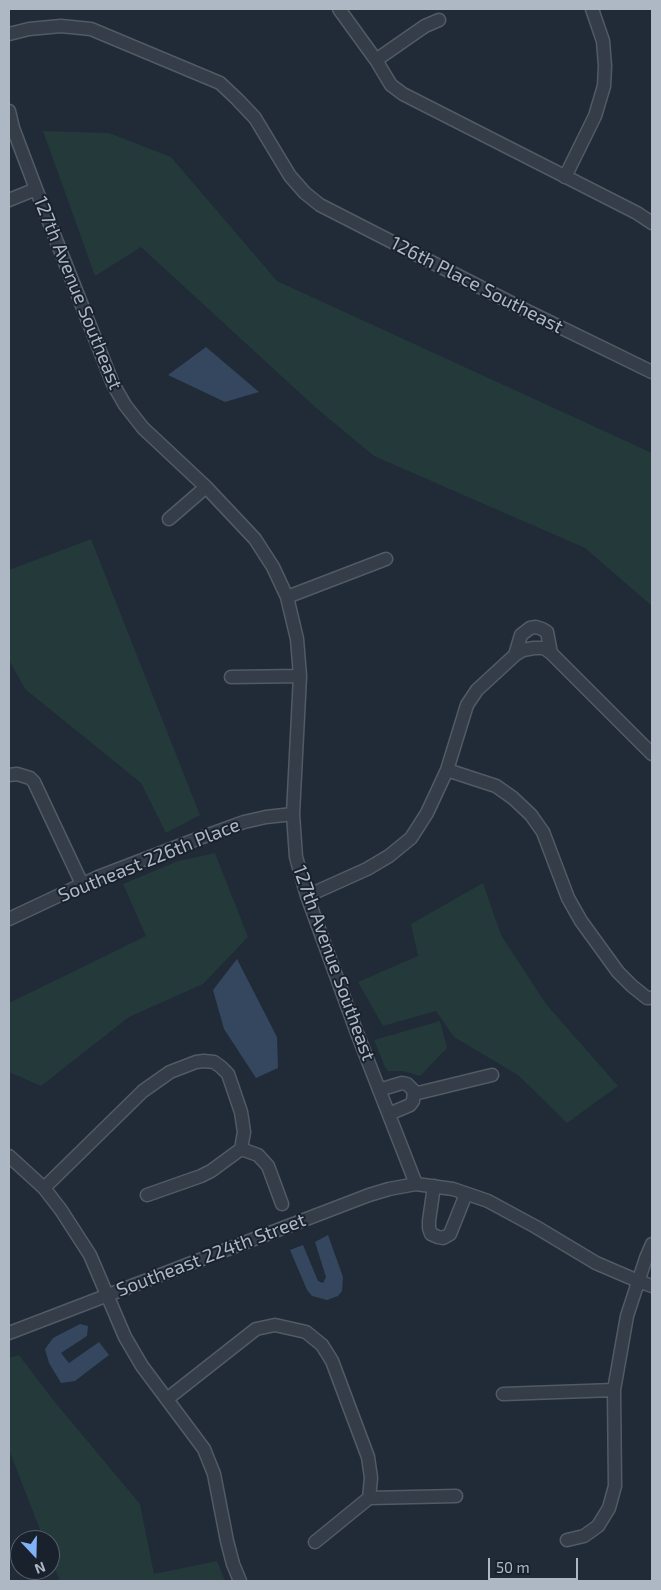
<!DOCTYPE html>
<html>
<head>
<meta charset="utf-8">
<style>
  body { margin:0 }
  #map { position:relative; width:661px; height:1590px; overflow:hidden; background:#202b37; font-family:"Exo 2",sans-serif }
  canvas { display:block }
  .frame { position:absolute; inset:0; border:10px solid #aeb8c5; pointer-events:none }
  .north { position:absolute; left:10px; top:1530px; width:50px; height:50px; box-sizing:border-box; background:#19222c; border:1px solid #555e69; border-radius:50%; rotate:159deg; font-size:14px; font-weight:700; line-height:20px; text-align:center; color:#aeb8c5 }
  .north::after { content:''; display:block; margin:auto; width:18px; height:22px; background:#81b2f7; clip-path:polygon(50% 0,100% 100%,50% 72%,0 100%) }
  .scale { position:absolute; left:488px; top:1558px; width:90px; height:22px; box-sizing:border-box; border:2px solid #aeb8c5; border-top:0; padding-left:6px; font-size:15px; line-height:18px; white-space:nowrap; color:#aeb8c5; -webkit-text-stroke:4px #19222c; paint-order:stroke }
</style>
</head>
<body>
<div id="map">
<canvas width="661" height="1590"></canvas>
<div class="frame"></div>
<div class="north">N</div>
<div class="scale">50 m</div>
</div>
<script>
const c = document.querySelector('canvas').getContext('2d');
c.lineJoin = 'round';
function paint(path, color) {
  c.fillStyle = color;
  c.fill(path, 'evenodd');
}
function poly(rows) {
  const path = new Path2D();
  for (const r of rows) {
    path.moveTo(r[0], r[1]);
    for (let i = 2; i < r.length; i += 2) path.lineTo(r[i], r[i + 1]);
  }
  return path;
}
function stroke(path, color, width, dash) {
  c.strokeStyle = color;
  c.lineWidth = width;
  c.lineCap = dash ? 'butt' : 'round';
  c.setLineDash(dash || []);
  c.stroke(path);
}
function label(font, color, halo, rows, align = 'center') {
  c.font = font + ' "Exo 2",sans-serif';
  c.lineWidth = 4;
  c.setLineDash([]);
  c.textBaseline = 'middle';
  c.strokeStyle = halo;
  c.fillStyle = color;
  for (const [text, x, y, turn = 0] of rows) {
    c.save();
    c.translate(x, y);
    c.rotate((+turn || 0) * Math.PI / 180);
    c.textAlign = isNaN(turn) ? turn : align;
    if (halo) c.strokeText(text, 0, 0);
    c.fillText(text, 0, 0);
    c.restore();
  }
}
const green = poly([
  [43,131,109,133,171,157,277,281,652,453,652,606,585,548,374,456,315,407,141,247,95,276],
  [91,539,200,815,166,833,141,783,25,689,9,660,9,570],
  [215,853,248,937,203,984,129,1017,41,1086,9,1072,9,1003,146,936,123,884,178,861],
  [483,883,501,935,546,1004,618,1086,567,1123,518,1075,454,1037,436,1011,383,1026,358,982,418,956,411,924],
  [440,1021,447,1048,420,1076,403,1071,388,1071,385,1067,374,1040],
  [19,1355,54,1401,140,1504,154,1574,217,1561,225,1581,60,1581,50,1556,50,1540,44,1540,9,1450,9,1358]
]);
const water = poly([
  [206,347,259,392,225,402,168,375],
  [237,959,277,1037,278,1068,256,1078,224,1029,213,990],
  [328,1235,343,1277,342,1291,338,1296,327,1300,312,1296,307,1290,290,1250,303,1245,318,1281,323,1283,326,1277,315,1242],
  [80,1324,88,1326,87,1336,61,1353,69,1363,99,1342,109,1355,75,1381,61,1383,49,1363,45,1349,53,1338]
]);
const minor = poly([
  [339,9,376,60,391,85,403,94,637,213,652,223],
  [9,34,29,29,61,26,91,29,220,83,237,99,255,118,290,176,305,193,320,205,525,310,652,372],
  [376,60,425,26,439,20],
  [9,111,13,128,36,189,113,384,125,405,143,428,206,487,255,539,273,567,287,597,297,639,300,676,293,814,296,857,307,896,357,1033,416,1184],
  [565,177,595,116,604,86,605,66,603,41,592,9],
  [9,200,36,189],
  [169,519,206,487],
  [287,597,386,559],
  [515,655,521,635,530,628,536,627,542,629,547,632,551,653],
  [231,677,300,676],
  [447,770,496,786,513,798,531,815,543,832,568,898,581,921,618,972,632,986,647,998,652,998],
  [9,775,17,774,30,778,34,782,82,884],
  [307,896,367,869,389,856,411,838,427,813,447,770,467,705,477,690,515,655,523,650,534,648,544,648,551,653,652,754],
  [9,919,98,877,197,839,244,822,266,817,293,814],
  [379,1090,402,1083,407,1084,414,1091,413,1101,410,1105,389,1114],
  [414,1094,492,1075],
  [9,1156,44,1188,61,1210,90,1255,125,1337,142,1366,204,1449,214,1474,227,1541,233,1564,240,1581],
  [434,1186,429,1221,429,1228,431,1234,438,1237,443,1238,450,1234,466,1194],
  [44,1188,143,1091,170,1072,196,1062,204,1061,214,1062,221,1067,228,1074,241,1112,244,1132,241,1149],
  [147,1195,201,1176,211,1171,241,1149,258,1155,268,1166,282,1204],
  [9,1333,369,1195,389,1189,416,1184,453,1189,488,1201,536,1227,596,1263,638,1281,652,1286],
  [503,1394,614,1390],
  [167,1399,256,1329,275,1325,306,1332,322,1345,332,1361,368,1457,371,1478,369,1498],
  [567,1540,584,1536,598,1526,609,1508,615,1486,614,1390,627,1316,646,1258,652,1244],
  [315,1542,369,1498,456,1496]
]);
const streetNames = [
  ["126th Place Southeast",477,285,27],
  ["127th Avenue Southeast",78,293,68],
  ["Southeast 226th Place",149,860,-22],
  ["127th Avenue Southeast",334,963,70],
  ["Southeast 224th Street",211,1255,-21]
];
paint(green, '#23393a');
paint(water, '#34475f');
stroke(minor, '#515b66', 15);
stroke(minor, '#343d48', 12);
label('19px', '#aeb8c5', '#19222c', streetNames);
</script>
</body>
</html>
